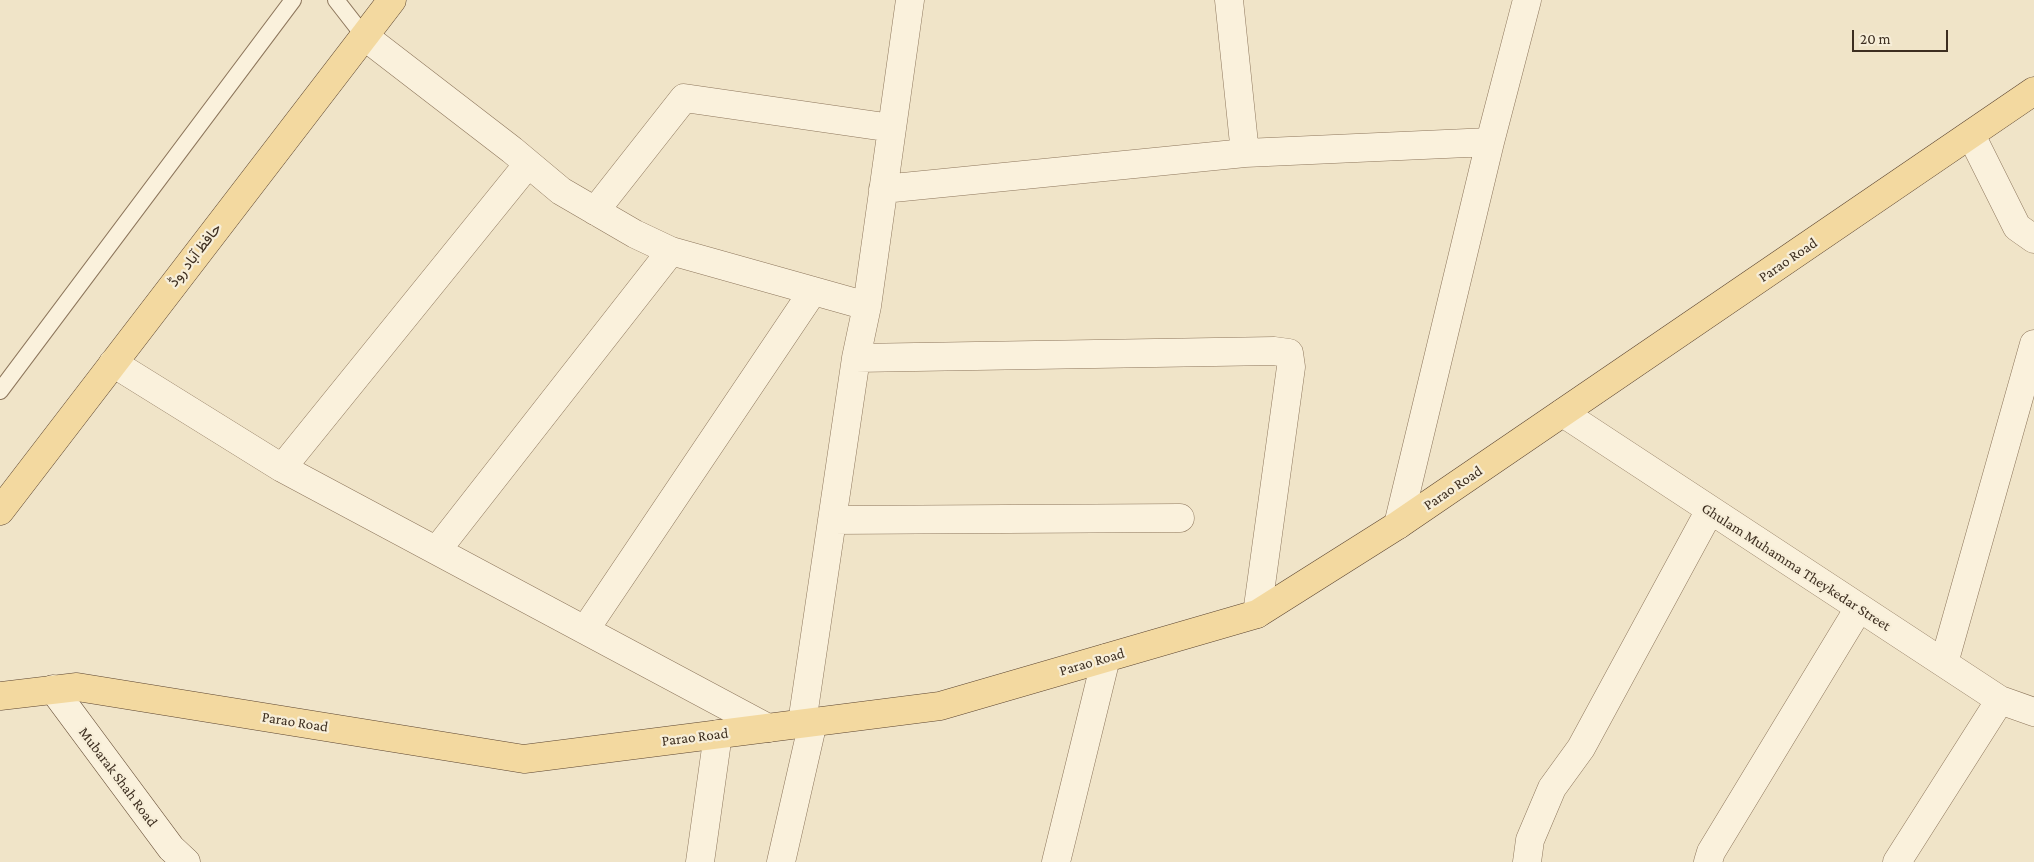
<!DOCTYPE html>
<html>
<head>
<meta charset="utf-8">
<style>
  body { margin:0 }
  #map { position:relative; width:2034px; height:862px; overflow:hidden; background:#f0e4c8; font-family:"Crimson Pro",serif }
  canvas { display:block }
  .scale { position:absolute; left:1852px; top:30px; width:96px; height:22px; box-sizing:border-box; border:2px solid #3d2e20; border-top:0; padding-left:6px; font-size:15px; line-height:18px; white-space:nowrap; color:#3d2e20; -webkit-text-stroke:4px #f7eed8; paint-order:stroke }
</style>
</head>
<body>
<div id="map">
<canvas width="2034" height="862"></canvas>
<div class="scale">20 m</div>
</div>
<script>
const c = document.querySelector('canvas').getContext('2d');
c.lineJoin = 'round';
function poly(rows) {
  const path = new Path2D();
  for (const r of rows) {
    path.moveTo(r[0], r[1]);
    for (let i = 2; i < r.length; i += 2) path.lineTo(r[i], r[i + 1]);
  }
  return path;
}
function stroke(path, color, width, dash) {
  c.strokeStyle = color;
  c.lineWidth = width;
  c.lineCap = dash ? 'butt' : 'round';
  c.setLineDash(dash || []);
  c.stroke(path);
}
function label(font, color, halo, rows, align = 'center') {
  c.font = font + ' "Crimson Pro",Vazirmatn,serif';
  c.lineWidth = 4.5;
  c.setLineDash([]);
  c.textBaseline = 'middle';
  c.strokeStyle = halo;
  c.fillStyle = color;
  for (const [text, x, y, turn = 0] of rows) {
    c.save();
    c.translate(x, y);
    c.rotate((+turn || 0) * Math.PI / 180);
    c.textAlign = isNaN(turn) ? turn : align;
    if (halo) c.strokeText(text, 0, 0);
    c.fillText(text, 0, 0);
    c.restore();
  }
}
const lane = poly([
  [336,0,364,36],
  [0,391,293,0]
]);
const street = poly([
  [1229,0,1245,153],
  [364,36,512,150,561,191,635,234,671,251,867,306],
  [1971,135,2017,227,2034,239],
  [883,189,1245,153,1490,142],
  [595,211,684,98,892,128],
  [856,358,1274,351,1289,353,1291,367,1257,614],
  [113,363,282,468,768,728],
  [1563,413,2000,700,2034,712],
  [282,468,528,164],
  [832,520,1180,518],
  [1398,525,1490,142,1527,0],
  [437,550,671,251],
  [585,630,813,291],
  [1944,663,2034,344],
  [802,723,856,358,867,306,910,0],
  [700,862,718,734],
  [781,862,813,722],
  [1056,862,1106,658],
  [1527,862,1530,840,1552,788,1581,748,1710,510],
  [1708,862,1711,852,1859,608],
  [1897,862,2000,700]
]);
const secondary = poly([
  [53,689,171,848,186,862]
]);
const primary = poly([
  [0,511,392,0],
  [0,696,77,687,524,759,940,706,1257,614,1398,525,2034,91]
]);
const streetNames = [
  ["حافظ آباد روڈ",195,255,-52],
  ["Parao Road",1788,260,-34],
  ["Parao Road",1453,488,-34],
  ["Ghulam Muhamma Theykedar Street",1796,567,33],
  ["Parao Road",1092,662,-16],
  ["Parao Road",295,722,9],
  ["Parao Road",695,737,-7],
  ["Mubarak Shah Road",118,777,53]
];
stroke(lane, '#8d765c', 18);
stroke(street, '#8d765c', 29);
stroke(secondary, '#6f573f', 29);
stroke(primary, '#5b4430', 29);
stroke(lane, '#faf1dc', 16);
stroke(street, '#faf1dc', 28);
stroke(secondary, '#faf1dc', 28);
stroke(primary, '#f3d9a0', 28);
label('15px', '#3d2e20', '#f7eed8', streetNames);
</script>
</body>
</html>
